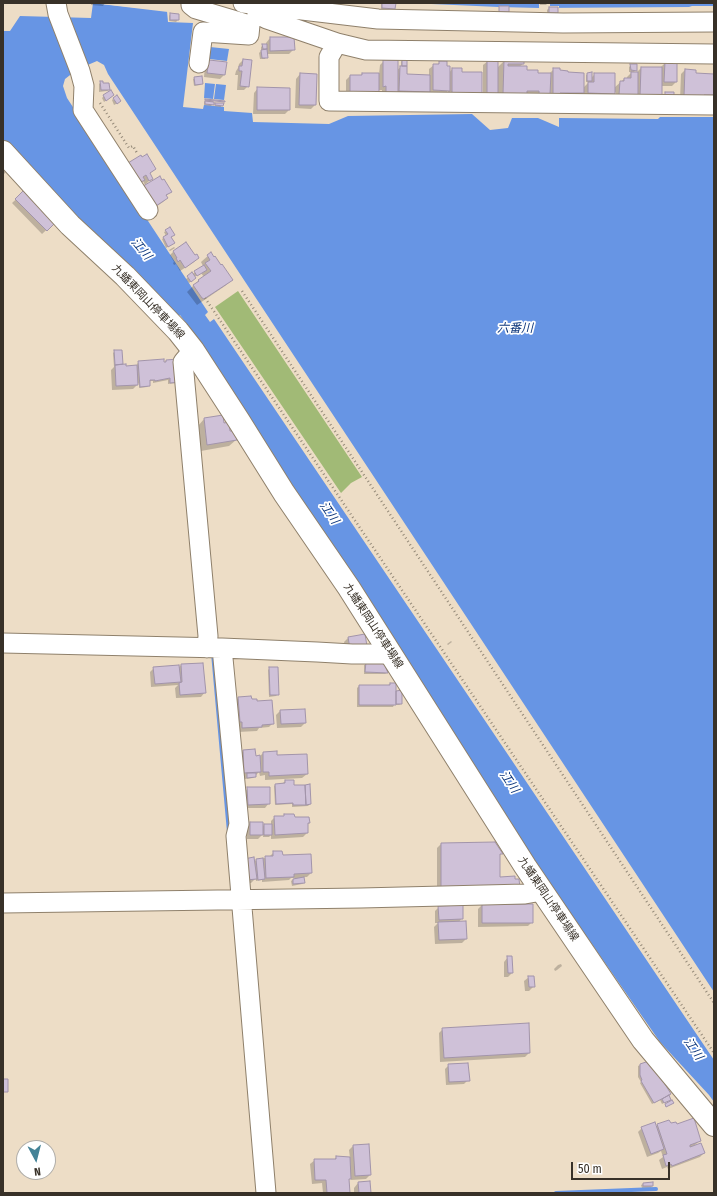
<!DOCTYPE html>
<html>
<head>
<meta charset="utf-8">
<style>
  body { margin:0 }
  #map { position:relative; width:717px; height:1196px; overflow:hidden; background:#edddc6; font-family:"Fira Sans Condensed",sans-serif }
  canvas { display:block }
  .frame { position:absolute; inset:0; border:4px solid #383128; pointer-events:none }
  .north { position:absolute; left:16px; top:1140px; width:40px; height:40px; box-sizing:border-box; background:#fff; border:1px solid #afada9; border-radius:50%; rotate:173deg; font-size:11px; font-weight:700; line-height:16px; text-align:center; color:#383128 }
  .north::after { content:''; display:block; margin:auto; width:14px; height:18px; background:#448397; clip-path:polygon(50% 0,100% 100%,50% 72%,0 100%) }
  .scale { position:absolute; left:571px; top:1162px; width:99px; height:18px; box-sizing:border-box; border:2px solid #383128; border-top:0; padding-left:5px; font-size:12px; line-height:14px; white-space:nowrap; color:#383128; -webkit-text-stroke:3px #fff; paint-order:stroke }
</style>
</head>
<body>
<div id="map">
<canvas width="717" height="1196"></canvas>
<div class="frame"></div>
<div class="north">N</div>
<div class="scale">50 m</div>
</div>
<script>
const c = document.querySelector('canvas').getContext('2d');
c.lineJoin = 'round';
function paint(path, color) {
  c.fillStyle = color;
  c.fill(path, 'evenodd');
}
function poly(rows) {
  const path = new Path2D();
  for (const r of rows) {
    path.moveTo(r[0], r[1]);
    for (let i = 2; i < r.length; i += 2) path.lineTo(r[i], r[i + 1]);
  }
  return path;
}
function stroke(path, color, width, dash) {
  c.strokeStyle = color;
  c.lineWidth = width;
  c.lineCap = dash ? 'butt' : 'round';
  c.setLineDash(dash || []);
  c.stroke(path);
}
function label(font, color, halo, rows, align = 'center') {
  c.font = font + ' "Fira Sans Condensed","Noto Sans JP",sans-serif';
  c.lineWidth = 3.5;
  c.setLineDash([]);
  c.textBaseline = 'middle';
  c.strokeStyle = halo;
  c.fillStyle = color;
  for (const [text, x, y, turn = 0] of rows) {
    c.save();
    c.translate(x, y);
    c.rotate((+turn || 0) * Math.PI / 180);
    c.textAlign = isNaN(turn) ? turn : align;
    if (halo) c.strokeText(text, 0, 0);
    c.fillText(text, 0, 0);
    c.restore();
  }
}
const green = poly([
  [238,291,362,477,351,483,341,493,215,307]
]);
const water = poly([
  [93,3,167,11,168,22,193,23,183,107,203,109,204,105,224,107,224,111,252,113,253,122,329,124,348,116,472,114,490,130,508,128,512,118,538,118,559,127,559,118,658,119,660,117,714,117,714,992,108,74,104,65,97,61,83,67,74,72,65,79,63,86,67,98,208,312,205,315,210,322,214,319,714,1060,714,1102,709,1095,660,1042,587,937,574,923,349,579,211,358,180,315,175,318,98,242,3,141,3,31,10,31,20,16,91,18],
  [409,3,714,3,714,6,692,6,689,7,539,8,499,7],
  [210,47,229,49,227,61,209,59],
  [205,83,215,84,213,99,204,98],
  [216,84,226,85,224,100,214,99]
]);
const pier = poly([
  [92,3,169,3,168,12],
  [539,3,550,3,550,6,559,6,559,10,539,10]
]);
const shadow = poly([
  [91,3,105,3,103,6,91,5],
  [382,3,391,3,394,9,392,10,381,10,381,4],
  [538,3,548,3,546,5,540,5,540,3],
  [549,8,557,12,555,14,547,14,547,10],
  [170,14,178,20,176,22,169,21,169,16],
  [270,38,294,49,289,54,266,54,266,57,265,59,260,59,259,53,261,51,261,47,263,45,266,45,266,43],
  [243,60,248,86,244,90,237,90,238,75,235,75,236,71,238,68,239,64],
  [402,60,406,75,429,76,429,69,434,65,437,65,440,62,449,73,452,69,461,73,481,73,448,98,448,91,444,94,429,94,429,92,425,96,382,96,382,90,378,90,346,96,346,80,350,76,360,76,362,74,379,74,380,65,384,61,397,70,401,67,401,62],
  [209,61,224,75,220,79,204,77,205,65],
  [488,61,497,68,504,61,523,64,519,67,526,71,537,74,550,73,554,69,583,88,589,82,586,82,586,75,588,74,591,78,595,74,614,88,624,79,627,79,627,77,632,72,629,72,629,67,631,65,636,70,633,73,636,73,641,68,661,68,661,67,665,63,676,82,672,86,661,86,661,96,616,99,616,92,610,98,584,97,584,92,579,97,483,98,483,65],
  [685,70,694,74,714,75,714,95,710,99,680,100,681,74],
  [300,74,315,105,311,109,295,108,296,79],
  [195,78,202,83,200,85,194,86,193,79],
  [101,82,109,90,107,91,99,92,99,84],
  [258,88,289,110,285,114,253,114,254,93],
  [104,96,111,97,104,102,102,98],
  [113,99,118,103,114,105,112,100],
  [206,100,213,101,213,104,211,106,204,105,204,102],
  [216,104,222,105,221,107,214,106],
  [3,167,7,171,3,175],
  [155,169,149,174,152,178,145,185,143,181,140,184,120,171],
  [162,181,171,191,166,196,167,198,163,202,148,212],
  [25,191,55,222,42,234,12,203],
  [166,231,172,236,171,237,174,243,166,248,162,239,166,236,164,232],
  [174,247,175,248,170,251,169,250],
  [174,251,194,257,198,258,194,262,180,271,176,264,174,265,173,263,174,262,170,255],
  [210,254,232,280,225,286,197,305,187,292,199,280,204,277,201,273,194,277,193,280,189,283,186,279,203,266,201,262],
  [115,351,122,364,120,365,125,367,137,366,137,364,139,362,164,363,166,361,177,383,168,384,168,380,153,383,153,381,149,381,149,385,147,387,139,388,139,383,133,389,112,390,111,370,114,367,113,353],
  [204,419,223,424,236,440,229,446,201,451,198,426],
  [364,635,346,653,344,642,348,638],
  [451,641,452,642,448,645,447,644],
  [366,664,387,673,385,674,364,674,364,665],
  [181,665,205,692,201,697,176,698,175,688,178,685,151,687,150,672,154,668,178,668],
  [270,668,278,694,276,696,269,697,268,670],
  [390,684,401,704,399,705,394,705,393,707,357,707,357,688,359,686,388,685],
  [238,698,251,700,273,723,269,727,259,728,257,731,238,732,234,702],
  [280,711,305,723,301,727,277,728,276,715],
  [243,751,255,757,260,756,263,753,276,756,306,755,307,774,302,778,265,780,265,775,260,776,259,772,253,778,245,779,245,776,240,776,239,755],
  [285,781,293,786,310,804,308,806,292,807,292,804,275,805,274,786,275,785,283,783],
  [248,788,269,803,265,808,244,808,244,793],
  [293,815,294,818,309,823,307,825,307,833,303,837,271,839,271,835,269,837,263,837,263,834,258,839,247,839,246,827,250,823,262,827,264,825,271,825,271,821,275,817],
  [495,843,502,853,499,856,499,878,437,892,437,848,441,844],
  [274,852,311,873,307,877,303,877,304,883,302,884,292,886,291,881,295,878,291,878,289,880,262,882,262,880,256,881,256,878,251,883,242,884,254,862,256,860,269,857],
  [482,905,532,922,528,926,478,927,478,909],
  [439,907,462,918,459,922,466,939,462,943,435,944,434,927,438,923,435,923,435,911],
  [508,957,512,957,512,973,508,977,504,977,504,962],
  [561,964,562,966,557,970,555,971,554,969,558,965],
  [529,977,534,986,529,991,525,991,524,981],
  [443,1029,529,1053,525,1057,440,1062,439,1033],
  [449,1065,468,1080,464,1084,446,1085,445,1069],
  [640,1065,668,1096,668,1101,662,1104,660,1100,652,1104,640,1083,641,1082,638,1077,638,1066],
  [658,1125,677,1125,700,1140,693,1147,704,1153,700,1157,668,1169,667,1167,662,1169,659,1160,663,1157,661,1151,658,1153,647,1157,638,1132,642,1128,655,1127],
  [368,1145,370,1175,366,1179,351,1180,351,1178,348,1180,349,1193,323,1193,322,1183,312,1184,310,1164,315,1160,334,1160,336,1157,350,1158,349,1150,353,1146],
  [358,1183,370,1193,354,1193,354,1188],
  [643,1184,652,1186,651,1188,642,1188,641,1185]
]);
const stream = poly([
  [213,653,229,832],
  [556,1193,656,1189]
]);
const building = poly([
  [382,3,396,3,395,9,382,8,382,3],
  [499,6,509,6,509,12,499,12,499,6],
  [549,7,558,7,558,13,549,13,549,7],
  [170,13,179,14,179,20,170,20,170,13],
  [270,37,294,37,295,50,270,51,270,37],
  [262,44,267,44,267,49,263,49,262,44],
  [267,49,268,58,262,58,261,50,267,49],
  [243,59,252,60,249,87,240,86,242,71,239,71,239,66,242,66,243,59],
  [402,59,407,59,407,66,402,66,402,59],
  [209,60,227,62,225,75,207,73,209,60],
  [383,60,398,60,398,93,386,93,386,86,383,87,383,60],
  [487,60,498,60,498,94,487,94,487,60],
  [504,60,524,61,524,64,508,64,508,66,527,66,527,70,538,70,538,73,551,73,550,94,539,94,539,91,527,91,527,94,503,94,504,60],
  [439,61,447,61,447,66,450,66,450,91,433,90,433,64,439,64,439,61],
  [665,62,677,62,677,82,664,82,665,62],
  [630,64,637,64,637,71,631,70,630,64],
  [400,66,407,66,407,74,430,75,430,92,399,91,400,66],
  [641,67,662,67,662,96,640,96,641,67],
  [452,68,462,68,462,72,482,72,482,94,452,94,452,68],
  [553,68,560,68,560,70,568,71,568,72,584,73,584,93,560,93,559,96,553,96,553,68],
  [685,69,696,70,696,73,714,74,714,95,704,95,704,97,684,96,685,69],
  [592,72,592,81,587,81,587,73,592,72],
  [631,72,638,72,638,95,619,95,620,81,624,81,624,78,631,78,631,72],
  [300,73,317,74,316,105,299,105,300,73],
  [362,73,379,73,379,93,350,93,350,75,362,75,362,73],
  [594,73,615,73,615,94,588,93,588,82,594,82,594,73],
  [202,76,203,84,195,85,194,77,202,76],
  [100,81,103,81,103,83,109,83,110,90,101,90,100,81],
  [257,87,290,88,290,110,257,110,257,87],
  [111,90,114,95,106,101,103,95,111,90],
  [665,92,674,92,674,96,665,95,665,92],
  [117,95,121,101,117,104,113,98,117,95],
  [205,99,225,101,225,102,205,100,205,99],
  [205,101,214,102,214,105,205,104,205,101],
  [215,103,224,103,223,106,215,105,215,103],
  [147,154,156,169,150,173,153,179,149,181,146,175,143,177,145,180,139,183,123,166,141,155,142,157,147,154],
  [160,176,162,180,164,179,172,192,166,195,168,198,153,208,140,188,160,176],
  [25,189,56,222,47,231,15,199,25,189],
  [170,227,175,235,171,237,175,243,168,247,163,237,168,234,165,230,170,227],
  [186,242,195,255,197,254,199,258,185,268,180,260,178,262,176,258,177,258,173,251,186,242],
  [211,252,214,257,215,256,221,265,222,264,233,280,204,299,202,298,193,285,199,281,198,280,211,271,205,263,210,260,207,255,211,252],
  [204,265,207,270,197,276,194,271,204,265],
  [192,272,196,278,191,282,187,276,192,272],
  [114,350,122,350,123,364,115,365,114,350],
  [164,359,164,362,166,362,166,360,178,359,180,382,170,383,170,378,155,381,155,380,150,380,150,386,140,387,138,361,164,359],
  [126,364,126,366,137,365,138,385,116,386,115,365,126,364],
  [223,415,224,423,229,422,230,431,235,431,237,440,207,445,204,418,223,415],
  [365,634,367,646,350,649,348,637,365,634],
  [366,662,384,663,388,673,365,672,366,662],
  [203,663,206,693,180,695,179,683,182,682,181,664,203,663],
  [179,665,181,682,155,684,153,667,179,665],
  [269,667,278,667,279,695,270,695,269,667],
  [390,683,396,683,396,705,359,705,359,685,390,685,390,683],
  [402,690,402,704,396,704,396,691,402,690],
  [251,696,252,699,257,699,257,701,272,700,274,724,262,725,262,727,242,728,242,722,240,722,238,697,251,696],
  [305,709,306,723,281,724,280,710,305,709],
  [255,749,256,756,260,755,261,772,244,773,243,750,255,749],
  [277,751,277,755,307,754,308,774,269,776,269,772,263,772,263,752,277,751],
  [247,773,256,773,256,777,247,778,247,773],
  [285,780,294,780,294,785,305,785,306,805,293,805,293,803,276,804,275,784,285,783,285,780],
  [310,784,311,804,306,805,305,785,310,784],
  [247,787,270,787,270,804,248,805,247,787],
  [284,814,294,814,295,817,309,817,310,823,308,823,308,833,275,835,274,816,284,816,284,814],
  [250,822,263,822,263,835,250,835,250,822],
  [264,824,272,824,272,835,264,835,264,824],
  [495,842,503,854,500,854,500,877,515,876,515,879,519,879,520,888,441,888,441,843,495,842],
  [273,851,282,851,283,855,311,854,312,873,294,874,294,877,266,878,265,856,273,856,273,851],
  [254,857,257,879,246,880,244,859,254,857],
  [263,858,265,879,258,880,256,859,263,858],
  [304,877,305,883,293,884,293,879,304,877],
  [482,904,533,904,533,923,482,923,482,904],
  [463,905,463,919,439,920,438,906,463,905],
  [466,921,467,939,439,940,438,922,466,921],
  [507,956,512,956,513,973,508,973,507,956],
  [528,976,534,976,535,987,529,987,528,976],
  [529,1023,530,1053,444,1058,442,1028,529,1023],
  [649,1061,657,1071,671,1094,654,1103,641,1081,642,1080,640,1075,640,1064,649,1061],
  [468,1063,470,1081,449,1082,448,1064,468,1063],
  [3,1079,8,1079,8,1092,3,1092,3,1079],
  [669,1095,671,1100,664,1103,662,1099,669,1095],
  [672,1100,674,1103,666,1107,665,1104,672,1100],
  [694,1118,701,1141,690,1145,690,1147,701,1143,705,1153,672,1166,671,1164,666,1166,663,1155,667,1154,657,1124,669,1120,671,1123,676,1122,677,1124,694,1118],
  [655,1122,664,1149,651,1154,641,1127,655,1122],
  [369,1144,371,1175,355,1176,353,1145,369,1144],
  [336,1156,350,1157,351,1179,349,1179,350,1193,327,1193,326,1180,315,1180,314,1159,336,1159,336,1156],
  [370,1181,371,1193,359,1193,358,1182,370,1181],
  [653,1182,653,1186,643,1186,643,1183,653,1182]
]);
const path = poly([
  [100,103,129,148,133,146,137,153],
  [242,291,714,1003],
  [205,298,714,1053]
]);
const minor = poly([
  [56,3,58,14,80,71,84,86,83,110,148,210],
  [191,3,191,5,196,9,250,25,249,35,203,32,199,63],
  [243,3,378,19,563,23,714,22],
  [258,5,257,14,267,19,337,43,366,50,714,54],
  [337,43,329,57,329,101,714,105],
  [193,350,183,362,208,636,207,648],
  [3,643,222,648,317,652,352,654,390,654],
  [222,648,239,824,236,836,266,1193],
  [3,903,361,898,525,894,542,891]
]);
const major = poly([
  [3,152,70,225,125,276,178,331,193,350,239,421,284,493,349,588,525,866,643,1040,714,1125]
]);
const streetNames = [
  ["九蟠東岡山停車場線",148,302,46],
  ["九蟠東岡山停車場線",373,626,57],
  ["九蟠東岡山停車場線",548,899,56]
];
const waterNames = [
  ["江川",141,249,50],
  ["六番川",515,329],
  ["江川",329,513,56],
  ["江川",509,782,56],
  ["江川",693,1049,55]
];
paint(green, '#a1ba76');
paint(water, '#6795e4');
paint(pier, '#edddc6');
paint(shadow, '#0003');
stroke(stream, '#6795e4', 4);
paint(building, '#cfc1d8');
stroke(building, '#a294aa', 1);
stroke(minor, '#8f806b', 21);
stroke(major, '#8f806b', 24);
stroke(path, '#958a79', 2.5, [1, 3]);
stroke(minor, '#fff', 19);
stroke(major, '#fff', 22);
label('11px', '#383128', '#fff', streetNames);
label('italic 12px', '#0d367b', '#fff', waterNames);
</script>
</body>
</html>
